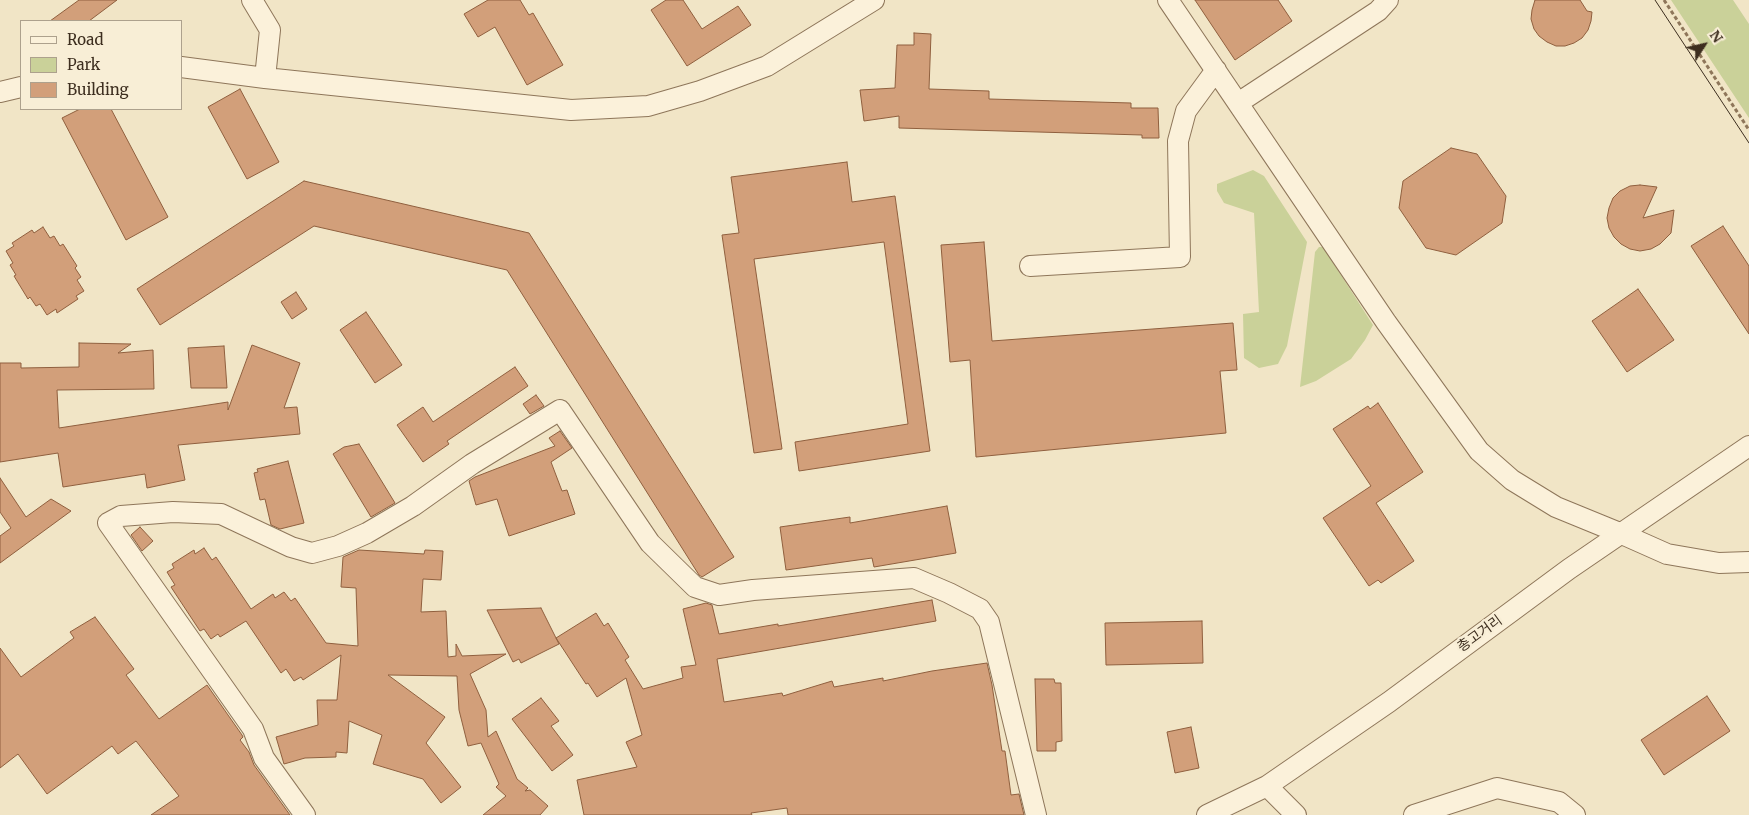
<!DOCTYPE html>
<html>
<head>
<meta charset="utf-8">
<style>
  body { margin:0 }
  #map { position:relative; width:1749px; height:815px; overflow:hidden; background:#f1e5c6; font-family:Merriweather,serif }
  canvas { display:block }
  .legend { position:absolute; left:20px; top:20px; width:162px; height:90px; box-sizing:border-box; background:#f8eed6; border:1px solid #ada18d; margin:0; padding:6px 9px; list-style:none; font-size:15px; color:#3d2e1f }
  .legend li { display:flex; align-items:center; gap:10px; height:25px }
  .legend b { width:25px; border:1px solid #ada18d }
  .north { position:absolute; left:1679px; top:20px; width:50px; height:50px; -webkit-text-stroke:4px #f8eed6; paint-order:stroke; rotate:55deg; font-size:14px; font-weight:700; line-height:20px; text-align:center; color:#3d2e1f }
  .north::after { content:''; display:block; margin:auto; width:18px; height:22px; background:#3d2e1f; clip-path:polygon(50% 0,100% 100%,50% 72%,0 100%) }
</style>
</head>
<body>
<div id="map">
<canvas width="1749" height="815"></canvas>
<ul class="legend">
<li><b style="height:6px;background:#fbf1da"></b>Road</li>
<li><b style="height:14px;background:#cad199"></b>Park</li>
<li><b style="height:14px;background:#d29f7a"></b>Building</li>
</ul>
<div class="north">N</div>
</div>
<script>
const c = document.querySelector('canvas').getContext('2d');
c.lineJoin = 'round';
function paint(path, color) {
  c.fillStyle = color;
  c.fill(path, 'evenodd');
}
function poly(rows) {
  const path = new Path2D();
  for (const r of rows) {
    path.moveTo(r[0], r[1]);
    for (let i = 2; i < r.length; i += 2) path.lineTo(r[i], r[i + 1]);
  }
  return path;
}
function stroke(path, color, width, dash) {
  c.strokeStyle = color;
  c.lineWidth = width;
  c.lineCap = dash ? 'butt' : 'round';
  c.setLineDash(dash || []);
  c.stroke(path);
}
function label(font, color, halo, rows, align = 'center') {
  c.font = font + ' Merriweather,"Noto Sans KR",serif';
  c.lineWidth = 4.5;
  c.setLineDash([]);
  c.textBaseline = 'middle';
  c.strokeStyle = halo;
  c.fillStyle = color;
  for (const [text, x, y, turn = 0] of rows) {
    c.save();
    c.translate(x, y);
    c.rotate((+turn || 0) * Math.PI / 180);
    c.textAlign = isNaN(turn) ? turn : align;
    if (halo) c.strokeText(text, 0, 0);
    c.fillText(text, 0, 0);
    c.restore();
  }
}
const green = poly([
  [1671,0,1733,0,1749,24,1749,118],
  [1253,170,1264,176,1307,242,1287,346,1278,364,1259,368,1244,358,1243,314,1259,312,1254,213,1224,203,1217,191,1217,184],
  [1319,247,1323,247,1373,325,1365,340,1351,359,1316,381,1300,387,1315,252]
]);
const building = poly([
  [79,0,117,0,89,21,50,21,79,0],
  [488,0,520,0,529,15,533,13,563,65,527,85,495,27,478,37,464,14,488,0],
  [666,0,683,0,702,29,738,6,751,25,687,66,651,10,666,0],
  [1195,0,1278,0,1292,21,1235,60,1195,0],
  [1535,0,1580,0,1587,11,1592,12,1591,21,1588,30,1582,38,1574,43,1565,46,1556,46,1547,42,1539,36,1534,29,1531,19,1532,10,1535,0],
  [914,33,931,34,929,89,989,91,989,99,1131,103,1131,108,1158,108,1159,138,1142,138,1142,135,899,128,899,116,864,121,860,90,895,88,897,45,914,45,914,33],
  [240,89,279,162,247,179,208,107,240,89],
  [80,109,111,109,168,217,126,240,62,118,80,109],
  [1451,148,1477,154,1506,196,1502,223,1456,255,1426,248,1399,208,1403,181,1451,148],
  [847,162,852,202,895,196,930,451,799,471,795,442,908,424,884,242,754,259,782,449,754,453,722,235,739,233,731,177,847,162],
  [304,181,529,233,734,557,702,577,699,575,507,270,314,226,160,325,137,289,304,181],
  [1640,185,1657,187,1643,218,1674,210,1671,233,1660,244,1651,249,1640,251,1630,249,1621,244,1614,237,1609,228,1607,218,1609,208,1613,198,1620,191,1630,186,1640,185],
  [1723,226,1749,266,1749,334,1691,246,1723,226],
  [43,227,50,238,54,236,60,246,63,244,77,266,75,268,81,277,77,280,84,291,76,296,78,299,57,313,56,309,47,315,40,304,36,306,30,297,28,299,14,276,16,275,10,265,13,263,6,251,14,246,12,243,32,230,34,233,43,227],
  [984,242,992,341,1233,323,1237,370,1220,371,1226,433,976,457,970,360,950,362,941,245,984,242],
  [1638,289,1674,340,1627,372,1592,321,1638,289],
  [296,292,307,309,292,319,281,302,296,292],
  [366,312,402,365,375,383,340,330,366,312],
  [79,343,131,344,118,353,153,350,154,389,57,390,59,428,228,402,228,410,252,345,300,363,284,408,297,407,300,434,178,445,185,480,147,488,145,474,63,487,58,453,0,462,0,363,21,363,21,368,79,367,79,343],
  [224,346,227,388,191,388,188,348,224,346],
  [515,367,528,386,447,441,449,444,423,462,397,425,423,407,433,422,515,367],
  [536,395,544,406,530,414,523,404,536,395],
  [1378,403,1423,472,1376,503,1414,561,1381,583,1378,580,1369,586,1323,518,1371,486,1333,429,1368,406,1370,409,1378,403],
  [560,431,572,448,551,462,562,491,567,490,575,514,509,536,497,499,476,505,469,481,475,477,555,446,549,438,560,431],
  [359,444,395,503,371,517,333,454,344,447,359,444],
  [288,461,304,523,280,529,271,525,265,499,260,500,254,473,258,472,257,469,288,461],
  [0,478,26,517,51,499,71,511,0,563,0,536,11,528,0,512,0,478],
  [947,506,956,553,874,567,872,558,786,570,780,527,850,517,850,523,947,506],
  [140,527,153,541,142,551,131,535,140,527],
  [204,548,212,560,216,557,251,609,273,594,275,598,284,592,291,601,295,598,326,643,358,646,356,588,341,587,343,557,359,550,424,554,425,550,443,551,441,580,423,579,421,612,446,611,448,657,456,656,456,644,462,656,506,654,470,674,486,710,488,737,496,731,517,779,528,788,525,791,530,790,548,806,540,815,483,815,506,796,496,787,499,784,481,743,468,746,459,710,457,676,388,675,445,717,426,743,461,787,441,803,423,779,373,764,382,735,349,721,347,753,336,752,336,757,305,758,284,764,276,737,318,725,317,700,337,700,341,655,303,680,301,677,294,681,286,669,281,673,246,621,220,637,218,634,211,639,204,629,200,631,171,587,175,585,167,572,174,568,172,564,194,550,195,554,204,548],
  [932,600,936,621,717,659,724,702,782,693,783,696,832,681,834,687,883,678,883,681,932,671,987,663,992,685,1002,751,1005,751,1011,795,1019,794,1024,815,788,815,787,808,751,813,752,815,584,815,577,780,637,767,626,742,642,735,626,678,597,697,588,683,586,684,556,638,596,613,604,626,608,623,629,657,625,660,643,689,683,678,681,667,696,665,683,609,706,603,712,605,719,634,778,624,778,626,932,600],
  [541,608,559,644,521,663,519,659,513,662,487,610,541,608],
  [95,617,134,669,126,675,159,719,207,685,242,735,243,737,240,740,249,752,254,765,290,815,151,815,179,796,136,741,118,754,112,746,47,794,18,754,0,768,0,648,21,677,74,638,70,632,95,617],
  [1202,621,1203,663,1106,665,1105,623,1202,621],
  [1035,679,1054,679,1055,683,1061,683,1062,741,1056,742,1056,751,1037,751,1035,679],
  [1707,696,1730,731,1664,775,1641,740,1707,696],
  [541,698,559,721,551,726,573,755,552,771,512,719,541,698],
  [1191,727,1199,768,1175,773,1167,732,1191,727]
]);
const path = poly([
  [1664,0,1749,130]
]);
const minor = poly([
  [252,0,270,30,265,78],
  [1168,0,1386,322,1479,451,1512,480,1556,507,1622,534,1667,554,1719,563,1749,562],
  [181,67,265,78,571,110,648,106,700,91,767,66,874,0],
  [0,92,21,87],
  [1238,103,1378,11,1388,0],
  [1030,266,1180,257,1178,141,1186,111,1216,70],
  [1267,786,1296,815],
  [305,815,264,758,253,729,108,523,121,516,173,512,221,514,291,547,312,553,338,546,367,533,413,506,472,464,560,410,650,543,695,587,719,595,753,590,914,578,949,593,980,609,989,622,1036,815],
  [1207,815,1267,786,1389,702,1569,569,1749,446],
  [1414,815,1497,788,1559,802,1575,815]
]);
const tram = poly([
  [1655,0,1749,143]
]);
const streetNames = [
  ["총고거리",1480,634,-36]
];
paint(green, '#cad199');
paint(building, '#d29f7a');
stroke(building, '#8f5f3e', 1);
stroke(minor, '#8e765a', 22);
stroke(path, '#8e765a', 3, [4, 2.5]);
stroke(minor, '#fbf1da', 20);
stroke(tram, '#3d2e1f', 1);
label('14px', '#3d2e1f', '#f8eed6', streetNames);
</script>
</body>
</html>
